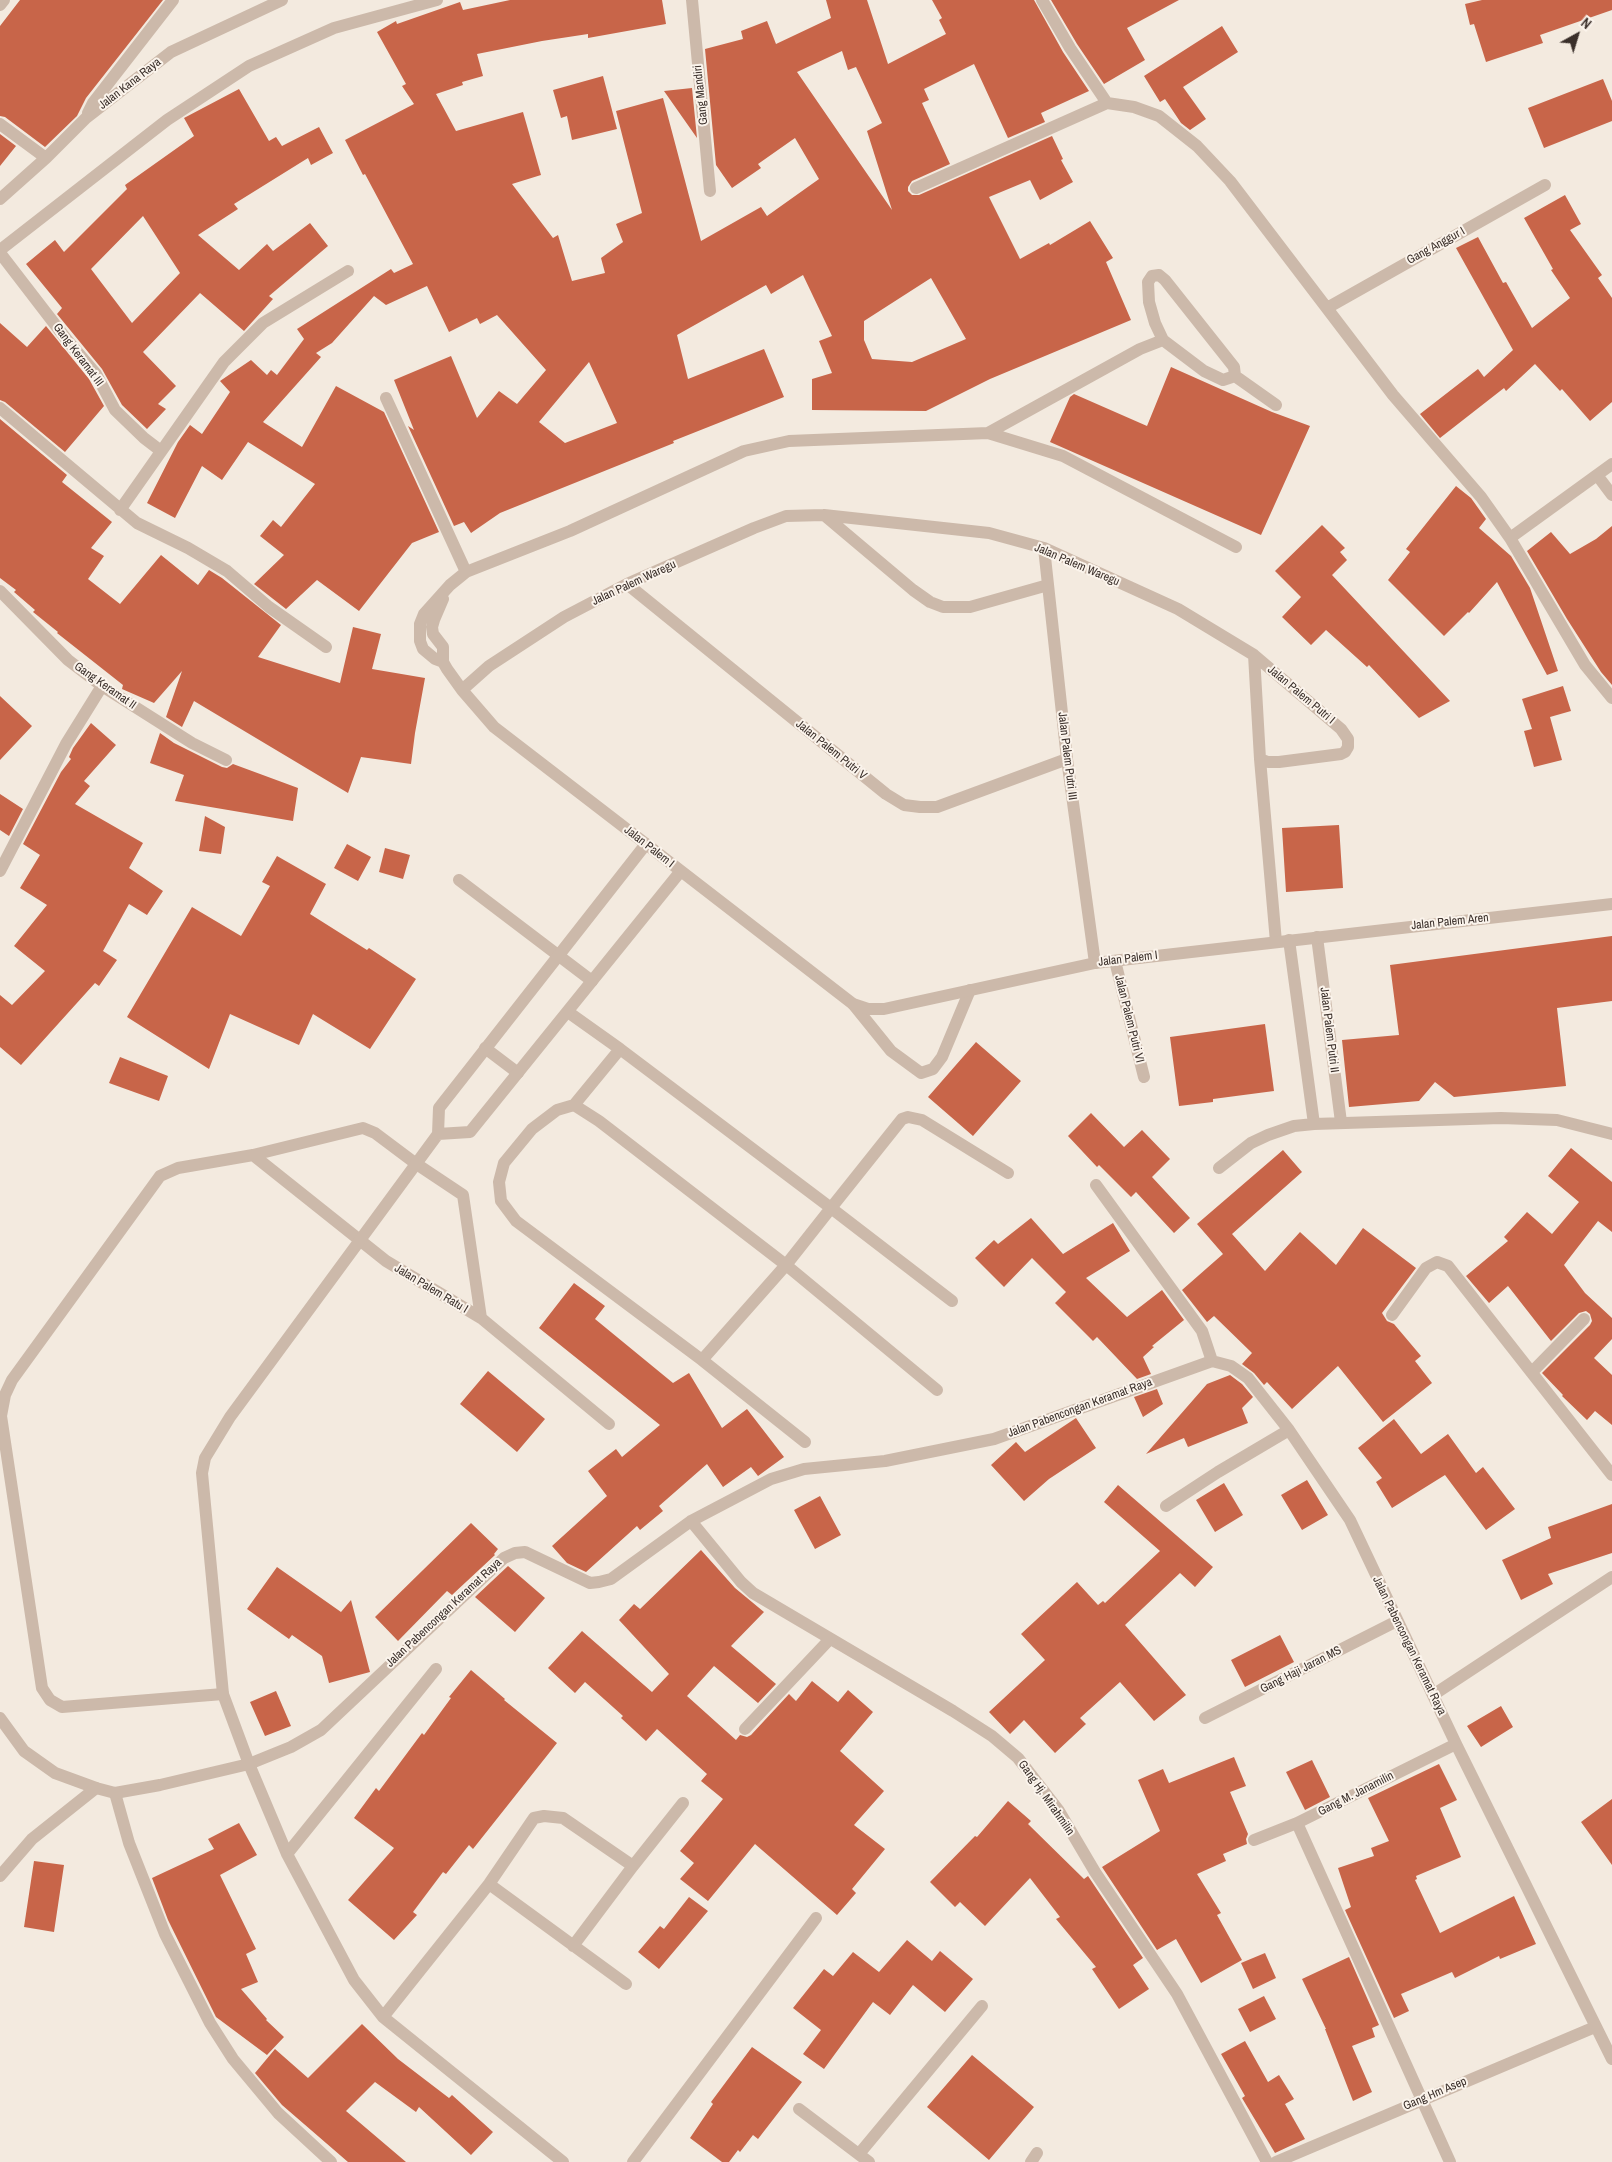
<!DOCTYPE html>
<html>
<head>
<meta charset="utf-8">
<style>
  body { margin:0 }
  #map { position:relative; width:1612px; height:2162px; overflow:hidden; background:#f3eadf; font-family:"Archivo Narrow",sans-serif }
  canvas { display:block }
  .north { position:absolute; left:1552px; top:10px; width:50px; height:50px; -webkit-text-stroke:4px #fbf4ec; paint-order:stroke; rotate:39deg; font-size:14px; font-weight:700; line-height:20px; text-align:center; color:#3a2f2a }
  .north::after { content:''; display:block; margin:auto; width:18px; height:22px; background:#3a2f2a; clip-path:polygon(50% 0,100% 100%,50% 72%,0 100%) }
</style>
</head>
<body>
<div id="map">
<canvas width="1612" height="2162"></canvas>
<div class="north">N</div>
</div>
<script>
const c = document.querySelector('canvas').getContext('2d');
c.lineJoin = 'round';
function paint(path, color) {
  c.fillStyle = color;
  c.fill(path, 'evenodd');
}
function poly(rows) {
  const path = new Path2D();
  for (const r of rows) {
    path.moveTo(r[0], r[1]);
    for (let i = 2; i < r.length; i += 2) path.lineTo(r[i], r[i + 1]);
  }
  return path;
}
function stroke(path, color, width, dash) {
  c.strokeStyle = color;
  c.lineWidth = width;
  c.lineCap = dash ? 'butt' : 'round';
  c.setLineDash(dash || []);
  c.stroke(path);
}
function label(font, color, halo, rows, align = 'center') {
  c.font = font + ' "Archivo Narrow",sans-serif';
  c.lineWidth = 4;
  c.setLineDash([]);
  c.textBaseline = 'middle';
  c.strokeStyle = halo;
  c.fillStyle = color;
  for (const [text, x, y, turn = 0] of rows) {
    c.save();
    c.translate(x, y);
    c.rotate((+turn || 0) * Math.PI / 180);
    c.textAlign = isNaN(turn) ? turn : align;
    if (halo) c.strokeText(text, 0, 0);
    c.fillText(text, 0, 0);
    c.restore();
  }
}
const building = poly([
  [20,0,163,0,86,98,77,116,45,147,5,117,0,116,0,26],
  [510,0,662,0,666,24,588,38,588,34,542,41,477,54,483,76,462,82,463,85,436,94,456,131,523,112,541,175,512,184,553,238,558,235,572,281,605,273,601,258,623,242,616,224,642,213,616,111,663,98,701,241,761,207,767,216,819,179,795,138,758,164,761,168,732,188,716,165,705,49,743,39,741,31,767,21,776,44,831,18,826,0,867,0,888,64,946,34,939,20,942,18,932,0,1034,0,1063,52,1089,91,1041,113,1045,122,1008,138,974,64,924,89,929,100,922,103,950,164,912,181,908,187,908,191,912,195,919,195,1052,136,1063,159,1061,160,1073,182,1040,200,1030,180,989,197,1020,259,1049,243,1050,245,1090,221,1113,258,1106,262,1131,320,990,379,926,411,812,410,812,379,832,373,819,341,832,336,803,275,771,294,766,285,677,335,688,379,764,349,784,397,673,441,674,443,500,513,471,533,464,522,454,526,408,426,414,430,394,380,451,356,477,418,499,391,517,404,546,370,497,315,480,324,477,318,449,332,427,286,386,305,374,296,332,343,316,353,321,357,263,422,302,447,336,386,384,412,439,532,412,543,359,611,317,580,286,609,254,584,284,555,260,536,273,520,281,527,315,484,248,442,222,480,202,466,175,518,147,503,178,442,190,425,202,434,230,392,220,381,251,360,267,375,271,370,277,375,304,339,297,329,391,269,394,273,413,264,365,174,363,175,345,140,414,104,402,86,406,84,377,32,396,21,397,24,460,2,463,10],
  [842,51,848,70,856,67,882,123,867,131,892,210,797,72],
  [931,278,966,339,912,362,872,359,864,340,864,321],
  [589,362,617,423,565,443,539,422],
  [1051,0,1179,0,1127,28,1145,60,1104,84,1077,44],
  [1482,0,1612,0,1612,10,1540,35,1543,43,1486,62,1474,24,1470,25,1465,4],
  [1222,26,1238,52,1183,87,1206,119,1190,130,1181,123,1165,99,1160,102,1144,76],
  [603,76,617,129,572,140,567,116,561,118,553,90],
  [1603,79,1612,101,1612,121,1544,148,1528,108],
  [692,88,697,138,664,91],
  [239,89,269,141,276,137,282,146,319,127,333,153,311,165,308,158,234,204,238,209,198,235,239,270,267,244,273,251,310,223,328,246,269,296,273,299,244,331,200,293,143,352,176,386,158,404,166,409,147,429,122,405,102,369,57,314,62,308,26,264,55,240,64,252,127,189,125,185,194,136,184,118],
  [143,216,180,273,132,323,91,269],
  [0,134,16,146,0,166],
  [1565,195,1581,224,1570,230,1602,275,1598,278,1612,298,1612,402,1590,421,1562,389,1560,391,1535,364,1506,391,1504,388,1440,438,1420,414,1478,369,1484,377,1513,350,1456,248,1478,237,1503,283,1506,282,1532,328,1570,298,1551,270,1553,269,1524,218],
  [0,323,27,347,46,326,89,379,104,406,65,452,5,402,0,400],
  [1171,367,1272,412,1310,426,1261,535,1050,442,1070,397,1074,394,1147,426],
  [0,419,67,475,62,482,112,522,91,548,104,556,88,579,120,604,161,555,198,585,209,570,222,578,281,625,258,657,340,683,353,627,381,634,372,669,425,678,415,733,411,764,361,757,348,793,194,701,182,727,166,717,182,671,154,703,122,689,123,685,57,633,58,632,33,612,35,610,14,592,16,590,0,578],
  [1456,486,1471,498,1486,519,1479,528,1511,556,1530,588,1558,671,1547,675,1497,582,1469,613,1468,612,1444,636,1388,580,1410,552,1406,549],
  [1322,525,1345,548,1340,552,1347,560,1332,575,1450,701,1419,718,1369,665,1367,667,1326,630,1311,645,1282,617,1301,597,1275,571],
  [1612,526,1612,685,1601,672,1567,619,1527,551,1551,532,1570,554,1596,539],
  [1563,686,1571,711,1550,717,1562,760,1534,767,1524,731,1532,729,1522,699],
  [0,696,32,726,0,760],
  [91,723,116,745,84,781,90,786,75,804,143,843,129,868,163,891,147,915,129,904,103,951,117,960,99,986,95,983,21,1065,0,1047,0,995,12,1005,45,971,14,946,47,905,20,888,40,855,23,844,61,772,71,759,69,757,73,748],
  [160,733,174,743,222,767,227,768,233,764,298,788,293,821,175,801,184,775,150,763],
  [0,794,23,809,9,836,0,830],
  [205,816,225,827,221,854,199,851],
  [1339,825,1343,888,1286,892,1282,828],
  [347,844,371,857,358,881,334,868],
  [385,848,410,855,403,879,379,872],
  [277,856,326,884,310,914,367,950,369,948,416,979,370,1049,313,1014,299,1045,230,1014,209,1069,127,1017,192,907,241,936,270,886,262,882],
  [1612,936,1612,1001,1557,1008,1566,1086,1454,1097,1435,1082,1419,1101,1349,1107,1342,1040,1399,1035,1390,965],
  [1265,1024,1274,1091,1213,1099,1213,1102,1179,1106,1170,1037],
  [976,1042,1021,1081,973,1136,928,1097],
  [120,1057,168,1076,159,1101,109,1083],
  [1091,1113,1124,1147,1142,1130,1170,1159,1152,1177,1190,1218,1174,1233,1136,1192,1131,1197,1099,1165,1097,1167,1068,1136],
  [1571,1148,1612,1182,1612,1232,1598,1221,1564,1265,1585,1293,1612,1318,1612,1339,1594,1358,1612,1375,1612,1425,1595,1411,1587,1420,1562,1396,1563,1395,1542,1373,1590,1325,1592,1321,1590,1314,1586,1311,1579,1313,1551,1341,1508,1286,1489,1303,1466,1276,1508,1241,1504,1237,1527,1212,1552,1234,1579,1202,1548,1176],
  [1283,1150,1302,1172,1232,1234,1265,1271,1300,1232,1336,1265,1363,1228,1416,1268,1382,1313,1387,1321,1394,1324,1421,1356,1415,1361,1432,1383,1383,1422,1338,1366,1292,1409,1267,1382,1264,1385,1254,1373,1242,1364,1252,1353,1214,1316,1207,1322,1182,1290,1223,1254,1197,1224],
  [1031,1218,1063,1254,1113,1223,1130,1251,1086,1278,1127,1317,1162,1290,1184,1320,1152,1346,1154,1347,1143,1357,1151,1374,1137,1379,1097,1337,1093,1341,1055,1303,1066,1292,1032,1258,1004,1287,975,1258,994,1240,998,1244],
  [574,1283,605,1306,595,1319,673,1383,689,1373,722,1428,747,1409,784,1457,758,1476,751,1467,723,1487,707,1464,659,1506,663,1511,640,1530,637,1526,586,1572,567,1563,552,1546,607,1496,588,1471,616,1449,622,1457,660,1425,539,1328],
  [488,1371,545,1419,517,1452,460,1404],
  [1230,1375,1242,1384,1253,1397,1242,1408,1248,1423,1188,1447,1184,1438,1146,1454,1207,1384],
  [1157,1389,1163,1404,1143,1417,1134,1397],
  [1076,1418,1096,1448,1049,1479,1024,1501,991,1465,1016,1442,1025,1452],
  [1394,1419,1421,1454,1448,1434,1476,1473,1483,1467,1515,1509,1486,1530,1445,1475,1392,1508,1376,1482,1382,1478,1358,1448],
  [1307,1480,1328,1515,1302,1530,1281,1495],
  [1224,1483,1243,1515,1215,1532,1196,1500],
  [1118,1485,1213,1567,1195,1587,1180,1573,1125,1625,1186,1695,1154,1721,1120,1682,1080,1718,1086,1724,1055,1753,1024,1720,1010,1734,989,1712,1045,1660,1021,1634,1077,1582,1098,1605,1103,1601,1105,1603,1160,1551,1104,1502],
  [820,1496,841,1535,815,1549,794,1510],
  [1612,1504,1612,1553,1548,1574,1553,1584,1521,1600,1502,1560,1551,1538,1548,1527],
  [471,1523,498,1549,494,1554,495,1555,452,1595,447,1591,398,1641,375,1617],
  [701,1550,735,1588,764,1612,731,1646,776,1684,758,1703,714,1666,687,1696,736,1740,740,1735,747,1737,751,1735,789,1694,796,1701,812,1681,838,1702,848,1690,873,1712,840,1751,884,1791,854,1825,885,1849,852,1889,856,1893,837,1915,755,1844,708,1901,680,1879,694,1863,680,1851,723,1799,701,1781,707,1774,657,1729,646,1741,621,1718,623,1716,585,1682,575,1693,548,1668,582,1631,652,1692,669,1674,619,1620,634,1604,640,1609],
  [508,1566,545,1598,515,1632,475,1597],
  [277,1567,341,1612,351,1600,370,1672,329,1683,322,1656,292,1635,289,1639,247,1609],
  [1280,1635,1294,1662,1245,1687,1231,1660],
  [471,1670,505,1699,504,1700,557,1743,473,1849,469,1845,446,1874,443,1872,413,1912,417,1915,394,1940,348,1900,394,1848,354,1818,376,1788,379,1791,422,1733,424,1735,451,1698,449,1697],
  [276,1691,291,1726,265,1736,250,1702],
  [1501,1706,1513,1727,1481,1747,1467,1726],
  [1234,1757,1246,1786,1230,1792,1248,1834,1246,1839,1247,1844,1223,1854,1226,1861,1197,1874,1221,1913,1217,1915,1242,1960,1201,1983,1176,1939,1157,1950,1102,1867,1160,1831,1138,1780,1163,1769,1169,1783],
  [1312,1760,1330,1797,1305,1810,1286,1772],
  [1439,1764,1457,1800,1440,1808,1461,1857,1416,1876,1417,1879,1415,1880,1440,1933,1514,1896,1536,1944,1500,1959,1499,1956,1455,1978,1452,1972,1401,1994,1409,2011,1394,2018,1345,1910,1351,1907,1338,1868,1374,1856,1371,1848,1389,1841,1368,1798],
  [1612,1799,1612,1865,1581,1822],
  [1008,1801,1031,1821,1028,1824,1084,1879,1088,1876,1143,1958,1133,1965,1149,1989,1119,2009,1092,1969,1096,1967,1056,1919,1060,1917,1030,1878,985,1926,960,1902,955,1907,930,1882,975,1836,977,1837],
  [239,1823,257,1855,220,1875,256,1949,246,1954,258,1982,241,1989,267,2019,266,2020,284,2037,267,2055,216,2017,168,1920,152,1878,214,1849,208,1839],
  [34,1861,64,1865,54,1932,24,1927],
  [689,1897,708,1911,659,1969,638,1952,660,1926,664,1929],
  [907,1940,932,1961,940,1951,973,1979,945,2012,913,1985,890,2015,873,2002,824,2069,803,2054,821,2030,793,2008,824,1969,833,1976,853,1952,879,1972],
  [1265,1953,1276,1978,1253,1989,1241,1963],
  [1349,1957,1379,2025,1372,2028,1375,2037,1352,2046,1372,2092,1353,2101,1325,2029,1326,2029,1302,1979],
  [1264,1996,1276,2019,1250,2032,1238,2009],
  [362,2024,398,2059,449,2098,452,2095,493,2132,471,2155,419,2107,416,2112,375,2082,346,2111,406,2162,348,2162,282,2105,255,2073,275,2049,308,2078],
  [1245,2041,1268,2082,1279,2075,1294,2099,1285,2104,1305,2139,1275,2153,1242,2098,1245,2096,1221,2054],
  [752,2047,802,2082,758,2139,753,2135,740,2152,738,2150,729,2162,722,2162,690,2138,713,2104,711,2102],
  [972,2055,1034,2107,989,2160,927,2107]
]);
const minor = poly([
  [692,0,710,191],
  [1042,0,1070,48,1107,103,1134,107,1159,116,1197,146,1230,181,1393,395,1481,497,1510,538,1585,665,1612,698],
  [0,5,4,0],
  [88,113,93,103,173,0],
  [0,124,46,158],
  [916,188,1107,103],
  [0,199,46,158,86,118,171,52,282,0],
  [0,250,167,120,249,66,334,28,437,0],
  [0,253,67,340,96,374,115,410,144,438,161,451],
  [1327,308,1545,185],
  [1163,340,1204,371,1223,380,1235,376,1276,405],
  [386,398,466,572],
  [0,408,137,523,188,548,227,571,269,607,326,647],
  [988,433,1140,349,1163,340,1155,323,1149,302,1148,282,1152,276,1159,275,1165,280,1234,367,1235,376],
  [1597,475,1612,495],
  [120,510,224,362,263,323,348,271],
  [824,515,913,590,930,602,943,607,970,607,1048,585],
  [1510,538,1612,464],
  [1044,548,1067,759,1095,963],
  [627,584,886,794,904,805,920,807,937,807,1067,759],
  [0,591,68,660,102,686,192,743,226,760],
  [443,599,434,620,432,627,433,634,443,647,443,662,447,669,462,690,494,727,646,844],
  [1254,655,1260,759,1276,942],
  [443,662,435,659,423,649,420,641,420,624,424,614,450,585,466,572,570,531,744,451,789,441,988,433,1063,456,1236,547],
  [462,690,489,666,564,617,627,584,754,528,786,516,824,515,989,533,1044,548,1178,609,1254,655,1341,729,1348,739,1348,747,1345,752,1341,754,1279,762,1268,762,1260,759],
  [0,871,66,744,102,686],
  [459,880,592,981],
  [1317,937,1341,1122],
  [1289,940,1314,1124],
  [1115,961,1144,1077],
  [853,1004,891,1051,921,1073,933,1069,942,1057,970,990],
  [568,1012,620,1049,831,1208,902,1119,908,1117,922,1120,1008,1173],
  [485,1048,518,1073],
  [574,1105,620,1049],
  [253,1155,386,1261,481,1318,609,1424],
  [1219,1168,1251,1143,1268,1135,1294,1126,1314,1124,1501,1118,1557,1120,1612,1134],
  [1096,1185,1202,1331,1212,1361],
  [1392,1315,1426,1268,1437,1262,1448,1266,1612,1475],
  [702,1360,516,1221,501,1201,499,1182,504,1163,532,1129,557,1110,574,1105,599,1121,786,1265,937,1390],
  [1532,1372,1584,1319],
  [805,1442,702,1360,786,1265,831,1208,952,1301],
  [1166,1506,1218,1472,1289,1430],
  [691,1521,741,1582,753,1593,953,1711,992,1736,1018,1758,1059,1811,1095,1872,1177,1994,1267,2162],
  [223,1694,62,1707,50,1700,42,1688,1,1416,5,1395,12,1380,160,1176,178,1168,253,1155,363,1128,375,1133,415,1163,463,1195,481,1318],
  [1433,1695,1612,1577],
  [0,1718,24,1751,55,1773,96,1788],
  [1205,1718,1397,1621],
  [745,1729,830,1639],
  [115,1793,129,1843,165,1934,210,2023,233,2059,278,2113,331,2162],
  [1297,1823,1450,2162],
  [1254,1840,1297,1823,1456,1744],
  [287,1854,436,1669],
  [489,1884,626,1984],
  [573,1946,633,1866,683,1803],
  [383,2017,489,1884,534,1818,544,1816,563,1818,633,1866],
  [799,2109,869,2162],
  [859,2154,982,2006],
  [563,2162,383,2017,354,1980,287,1854,249,1764,291,1747,321,1730,504,1558,515,1553,525,1552,590,1583,599,1582,611,1579,691,1521,771,1479,804,1469,885,1461,994,1439,1212,1361,1231,1366,1248,1378,1289,1430,1350,1520,1456,1744,1612,2059],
  [633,2162,816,1918],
  [1031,2162,1037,2153],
  [1276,2162,1595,2027]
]);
const tertiary = poly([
  [680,872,470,1132,438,1134,439,1108,646,844,853,1004,868,1009,884,1009,1095,963,1612,904],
  [0,1876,32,1839,96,1788,115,1793,160,1785,249,1764,223,1694,202,1473,205,1458,230,1417,438,1134]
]);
const streetNames = [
  ["Jalan Kana Raya",130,84,-38],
  ["Gang Mandiri",701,95,-96],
  ["Gang Anggur I",1436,246,-29],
  ["Gang Keramat III",78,355,53],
  ["Jalan Palem Waregu",1077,565,23],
  ["Jalan Palem Waregu",634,583,-25],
  ["Gang Keramat II",105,686,35],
  ["Jalan Palem Putri I",1301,695,40],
  ["Jalan Palem Putri V",831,750,39],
  ["Jalan Palem Putri III",1067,756,83],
  ["Jalan Palem I",649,847,38],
  ["Jalan Palem Aren",1450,922,-6],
  ["Jalan Palem I",1128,959,-7],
  ["Jalan Palem Putri VI",1129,1019,76],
  ["Jalan Palem Putri II",1329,1030,83],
  ["Jalan Palem Ratu I",431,1289,31],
  ["Jalan Pabencongan Keramat Raya",1080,1408,-20],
  ["Jalan Pabencongan Keramat Raya",444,1613,-43],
  ["Jalan Pabencongan Keramat Raya",1409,1646,64],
  ["Gang Haji Jaran MS",1301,1670,-27],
  ["Gang M. Janamilin",1356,1794,-27],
  ["Gang Hj. Mirahmilin",1046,1798,55],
  ["Gang Hm Asep",1435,2094,-23]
];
paint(building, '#c86549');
stroke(minor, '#ccb9aa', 12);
stroke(tertiary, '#ccb9aa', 12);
label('12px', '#3a2f2a', '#fbf4ec', streetNames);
</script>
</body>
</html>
